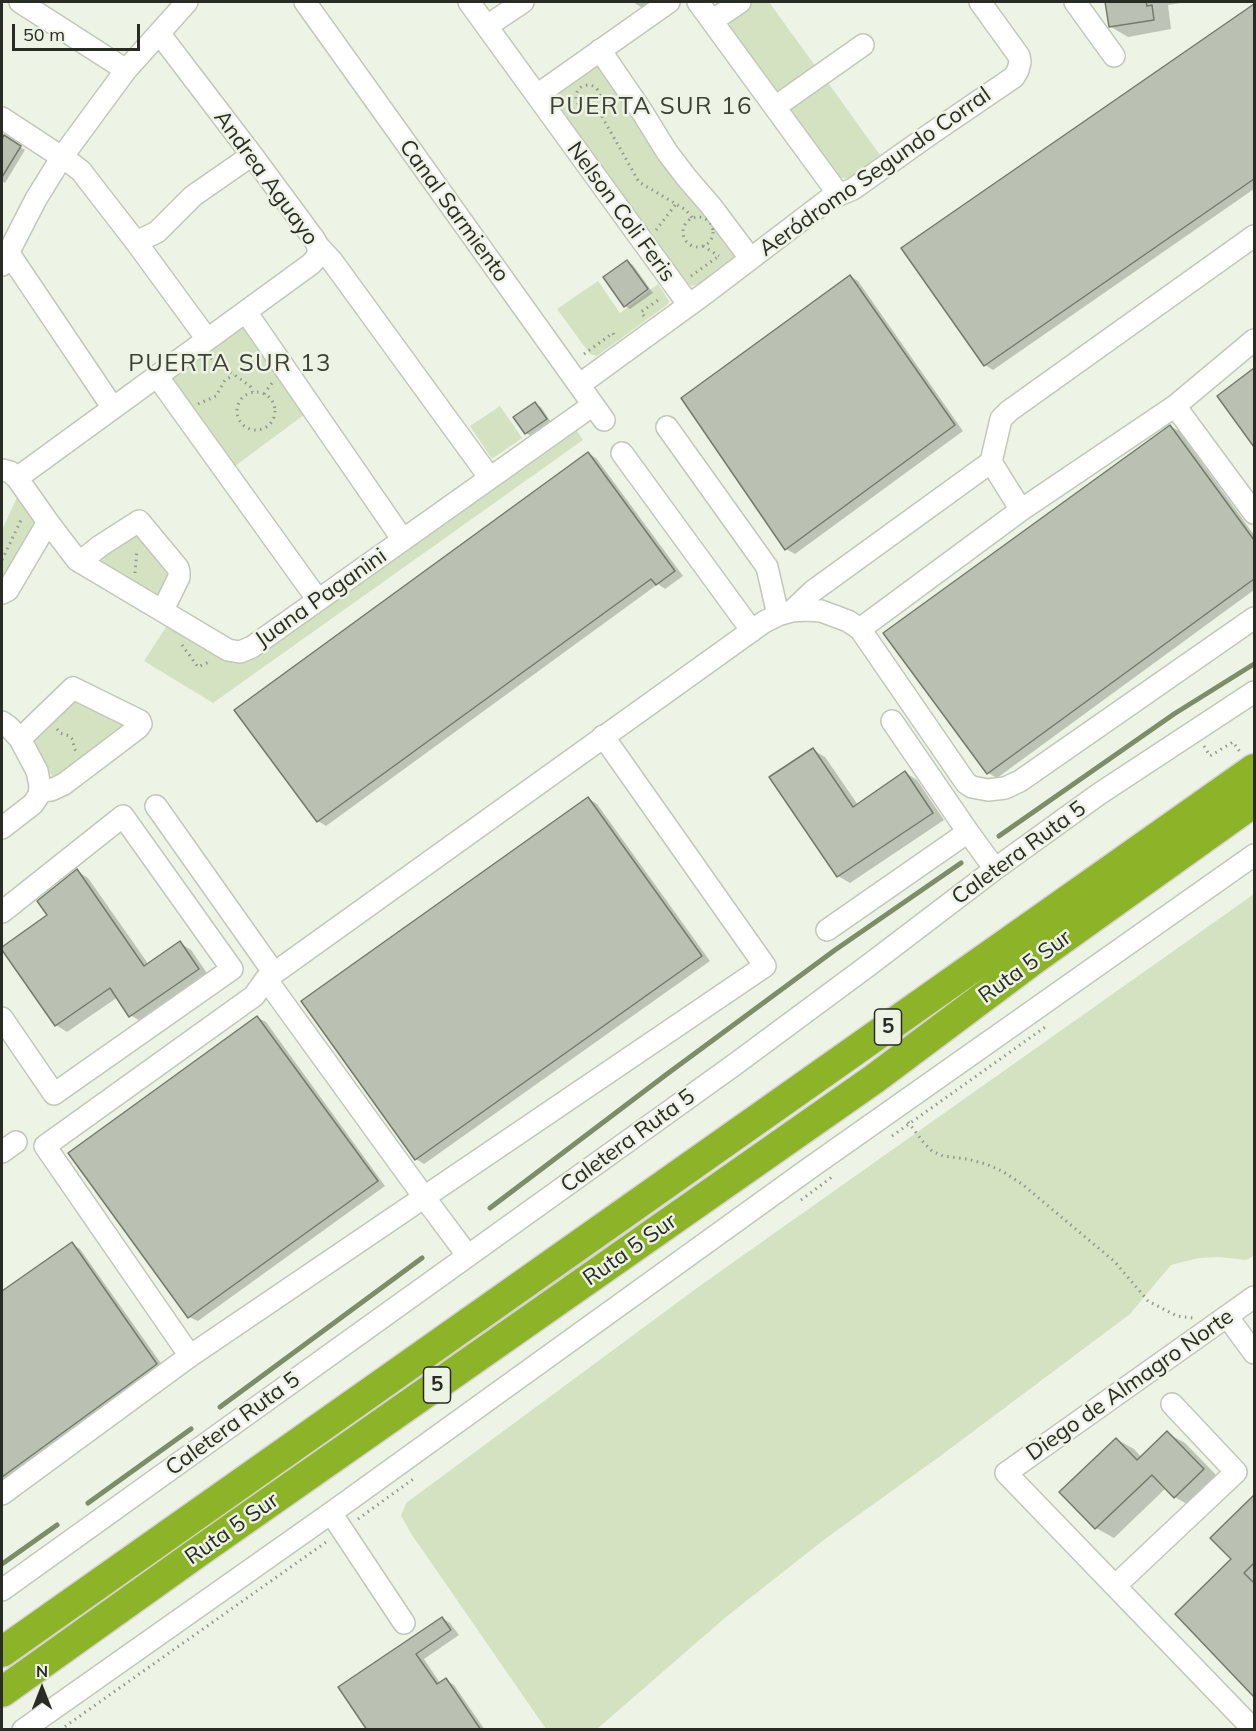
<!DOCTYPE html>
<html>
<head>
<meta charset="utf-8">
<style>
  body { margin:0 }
  #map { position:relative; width:1256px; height:1731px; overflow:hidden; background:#eef4e5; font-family:Mulish,sans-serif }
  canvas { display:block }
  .frame { position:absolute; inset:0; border:3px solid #292b25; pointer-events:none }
  .north { position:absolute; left:12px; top:1659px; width:60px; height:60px; -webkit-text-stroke:4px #eef4e5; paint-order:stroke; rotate:0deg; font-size:16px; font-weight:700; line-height:24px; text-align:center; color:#292b25 }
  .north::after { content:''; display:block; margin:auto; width:21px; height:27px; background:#292b25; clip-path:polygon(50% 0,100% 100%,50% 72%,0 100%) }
  .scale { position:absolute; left:12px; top:24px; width:128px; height:27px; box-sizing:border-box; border:3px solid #292b25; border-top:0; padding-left:8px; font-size:18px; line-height:21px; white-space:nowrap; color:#292b25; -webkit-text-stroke:4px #eef4e5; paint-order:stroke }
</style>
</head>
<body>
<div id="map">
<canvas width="1256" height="1731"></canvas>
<div class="frame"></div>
<div class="north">N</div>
<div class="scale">50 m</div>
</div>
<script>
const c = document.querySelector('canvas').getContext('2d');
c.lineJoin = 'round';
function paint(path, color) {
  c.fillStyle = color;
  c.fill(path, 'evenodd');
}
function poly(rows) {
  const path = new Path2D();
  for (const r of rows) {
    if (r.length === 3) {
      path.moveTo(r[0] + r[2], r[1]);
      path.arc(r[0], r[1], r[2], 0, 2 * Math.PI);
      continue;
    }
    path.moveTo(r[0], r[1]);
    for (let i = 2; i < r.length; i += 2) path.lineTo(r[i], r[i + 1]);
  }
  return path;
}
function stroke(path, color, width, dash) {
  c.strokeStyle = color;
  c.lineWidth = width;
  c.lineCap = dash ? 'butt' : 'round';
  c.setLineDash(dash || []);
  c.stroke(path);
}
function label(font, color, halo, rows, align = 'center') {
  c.font = font + ' Mulish,sans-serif';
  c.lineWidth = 5;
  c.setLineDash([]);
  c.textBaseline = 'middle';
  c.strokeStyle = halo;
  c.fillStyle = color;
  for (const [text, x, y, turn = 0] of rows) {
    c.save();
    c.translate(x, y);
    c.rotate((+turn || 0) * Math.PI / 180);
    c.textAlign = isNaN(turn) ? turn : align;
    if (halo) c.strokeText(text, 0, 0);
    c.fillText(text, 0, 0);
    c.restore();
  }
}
const green = poly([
  [749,2,769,2,819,71,778,93,730,26,729,21],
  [599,65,737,256,699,284,691,286,688,284,592,155,558,104,559,93,561,89,595,66],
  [826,80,883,159,851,179,841,178,836,175,790,109],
  [598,281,620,313,658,284,669,301,668,304,597,356,590,354,557,309],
  [242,325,308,412,231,469,171,381,172,377],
  [500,406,522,438,492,459,470,426],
  [577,431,583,440,213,703,144,661,168,624,244,661,255,658],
  [18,495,38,523,2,585,2,530],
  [135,528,173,571,164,594,157,596,97,563,97,556],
  [72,693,129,724,58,780,49,773,30,738],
  [1254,894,1254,1256,1246,1260,1219,1257,1199,1258,1171,1265,1130,1314,939,1457,825,1539,726,1617,597,1729,546,1729,412,1535,401,1516,406,1503,701,1285]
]);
const shadow = poly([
  [633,2,670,2,652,14],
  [1106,2,1187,2,1168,5,1171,29,1128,37,1111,27],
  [1254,6,1254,189,993,370,985,365,904,249],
  [5,137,25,150,5,183,2,181,2,142],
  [627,262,633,265,653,293,630,309,625,306],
  [850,276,858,281,963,431,795,554,786,549],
  [1254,370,1254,445,1219,396],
  [535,404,541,407,551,422,532,436,526,433],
  [1170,426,1179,431,1254,535,1254,590,997,778,988,773],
  [588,453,596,458,683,576,665,589,658,584,326,826,318,821],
  [813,750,825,757,858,805,906,773,917,780,944,820,850,883,838,876,771,778],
  [589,799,597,804,710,961,424,1164,416,1159],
  [77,871,88,878,149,965,180,943,191,950,209,976,142,1022,130,1015,118,997,67,1032,56,1025,49,916],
  [258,1018,266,1022,385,1186,198,1321,189,1317],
  [72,1244,80,1249,165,1369,2,1487,2,1293],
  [1167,1433,1185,1443,1221,1480,1192,1507,1175,1497,1166,1488,1114,1538,1096,1528,1061,1492,1116,1439,1134,1449,1142,1458],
  [1254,1497,1254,1695,1177,1614,1233,1559,1213,1538],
  [442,1618,450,1623,459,1635,424,1659,440,1683,446,1680,454,1685,485,1730,369,1730,340,1687]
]);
const stream = poly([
  [999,836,1174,714,1254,664],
  [490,1208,667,1074,835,950,961,863],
  [220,1407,422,1258],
  [88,1503,191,1429],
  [2,1564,57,1525]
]);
const building = poly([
  [1105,2,1146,2,1147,6,1152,5,1154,20,1109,27,1105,2],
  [1254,4,1254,179,984,366,901,248,1254,4],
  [4,135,21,146,2,177,2,139,4,135],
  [627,260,648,289,624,307,603,277,627,260],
  [850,275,955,425,785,550,681,398,850,275],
  [1254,368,1254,447,1217,396,1254,368],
  [535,402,547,419,525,434,513,417,535,402],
  [1170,425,1254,540,1254,579,987,774,883,633,1170,425],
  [588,452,675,571,656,585,651,579,317,822,234,710,588,452],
  [813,748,853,807,905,771,933,813,837,877,769,777,813,748],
  [588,797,702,956,415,1160,301,1001,588,797],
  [77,869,144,966,180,941,199,969,129,1017,110,988,55,1026,2,950,2,947,47,915,37,901,77,869],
  [257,1016,378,1181,188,1318,68,1153,257,1016],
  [72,1242,157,1364,2,1477,2,1291,72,1242],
  [1167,1431,1204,1469,1174,1498,1152,1475,1095,1529,1059,1492,1116,1438,1137,1460,1167,1431],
  [1254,1495,1254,1563,1244,1573,1254,1583,1254,1697,1175,1614,1231,1559,1210,1538,1254,1495],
  [442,1617,451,1630,416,1654,437,1684,446,1678,481,1730,367,1730,338,1687,442,1617]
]);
const path = poly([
  [588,97,12],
  [596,106,639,182,686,210,693,219],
  [698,232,15],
  [656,230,676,204],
  [703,246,719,256],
  [691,276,719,256],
  [644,316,641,312,661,298],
  [584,354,613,333,615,337],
  [211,358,250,386,253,392],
  [256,411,19],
  [264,394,272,383],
  [198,404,216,396,225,380,234,375],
  [2,560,22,518],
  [135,573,137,549],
  [182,645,198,667,211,661],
  [57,729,60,733,70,736,73,740,74,748,76,751],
  [1204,746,1210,756,1233,742,1240,752],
  [908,1122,924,1143,932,1151,943,1156,967,1159,986,1164,1002,1171,1022,1184,1115,1262,1148,1301,1177,1316,1193,1318],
  [892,1136,1048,1025],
  [801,1200,832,1177],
  [358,1519,416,1477],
  [60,1730,329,1540]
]);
const minor = poly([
  [20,2,126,70],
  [305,2,604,420],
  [469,2,689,305],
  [698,2,839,195],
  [1075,2,1114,56],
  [712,21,740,2],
  [487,26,523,2],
  [600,50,641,110,667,152,686,177,711,206,750,258],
  [537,95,669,2],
  [775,107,863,45],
  [2,118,72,164,81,171,136,242,207,339],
  [136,242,157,232,193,196,252,155],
  [318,246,332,261,490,478],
  [8,252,113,408],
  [2,265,36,199,62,157,126,70,187,2],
  [246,312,403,540],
  [157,376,318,600],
  [579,385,707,292,829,199,853,189,929,135,1014,77,1018,70,1020,62,1019,56,980,2],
  [1175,406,1254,340],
  [667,427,767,567,778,615],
  [622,453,752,631],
  [2,470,10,472,17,478,48,522,77,560,228,650,240,652,252,647,593,405],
  [17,478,311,264,318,256,318,246,314,239,252,155,159,33],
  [1021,510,991,462,1001,419,1009,411,1254,236],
  [80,562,100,546,139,521,178,568,179,572,179,577,163,610],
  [2,593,8,590,48,522],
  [792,611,813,591,991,462],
  [860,629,966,783,972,787,988,790,1005,788,1020,781,1254,618],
  [892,721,968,832,995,869],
  [2,722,9,727,20,739,37,771,40,786,39,795,33,804,2,828],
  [20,739,73,688,140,721,141,724,138,728,64,784,51,790,40,791],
  [156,806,274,973],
  [2,912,123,816,232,969,54,1094,2,1018],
  [827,930,968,832],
  [266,979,424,1197,468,1256],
  [2,1152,16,1142],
  [1227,1316,1254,1353],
  [190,1356,45,1146,254,996,266,979,764,622,778,615,792,611,807,610,821,611,848,621,860,629,1021,510,1175,406,1254,513],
  [2,1494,190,1356,765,966,603,736],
  [331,1513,404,1623],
  [1115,1586,1236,1472,1172,1404],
  [2,1590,734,1065,869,965,995,869,1099,794,1254,692],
  [23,1730,331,1513,807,1170,1254,855],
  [1254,1730,1006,1473,1254,1297]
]);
const highway = poly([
  [2,1652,1254,769],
  [2,1692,201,1550,874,1079,1033,960,1254,802]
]);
const shields = [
  [888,1027,27],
  [437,1385,27]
];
const shieldNames = [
  ["5",888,1027],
  ["5",437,1385]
];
const streetNames = [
  ["Aeródromo Segundo Corral",875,172,-35],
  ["Andrea Aguayo",266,178,54],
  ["Canal Sarmiento",454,211,54],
  ["Nelson Coli Feris",621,212,54],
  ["Juana Paganini",321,598,-35],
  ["Caletera Ruta 5",1019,853,-36],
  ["Ruta 5 Sur",1025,967,-36],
  ["Caletera Ruta 5",628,1141,-36],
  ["Ruta 5 Sur",630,1250,-35],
  ["Diego de Almagro Norte",1130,1385,-35],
  ["Caletera Ruta 5",233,1424,-36],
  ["Ruta 5 Sur",232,1529,-35]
];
const neighbourhoodNames = [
  ["PUERTA SUR 16",651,107],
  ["PUERTA SUR 13",230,364]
];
paint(green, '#d5e2c1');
paint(shadow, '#0003');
stroke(stream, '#7e8c67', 5);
paint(building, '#bbc1b2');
stroke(building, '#747a6c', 1.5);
stroke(minor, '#c2c8b9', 24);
stroke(highway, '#d4d5d3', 33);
stroke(path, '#93978c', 3, [1.5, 4.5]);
stroke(minor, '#fff', 21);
stroke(highway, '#8db428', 30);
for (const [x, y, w] of shields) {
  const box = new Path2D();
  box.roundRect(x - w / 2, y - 18, w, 36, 4.5);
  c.fillStyle = '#eef4e5';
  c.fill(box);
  stroke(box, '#292b25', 1.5);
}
label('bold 21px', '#292b25', null, shieldNames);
label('22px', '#292b25', '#eef4e5', streetNames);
c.letterSpacing = '1.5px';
label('24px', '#3d4135', '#eef4e5', neighbourhoodNames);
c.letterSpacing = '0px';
</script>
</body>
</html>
